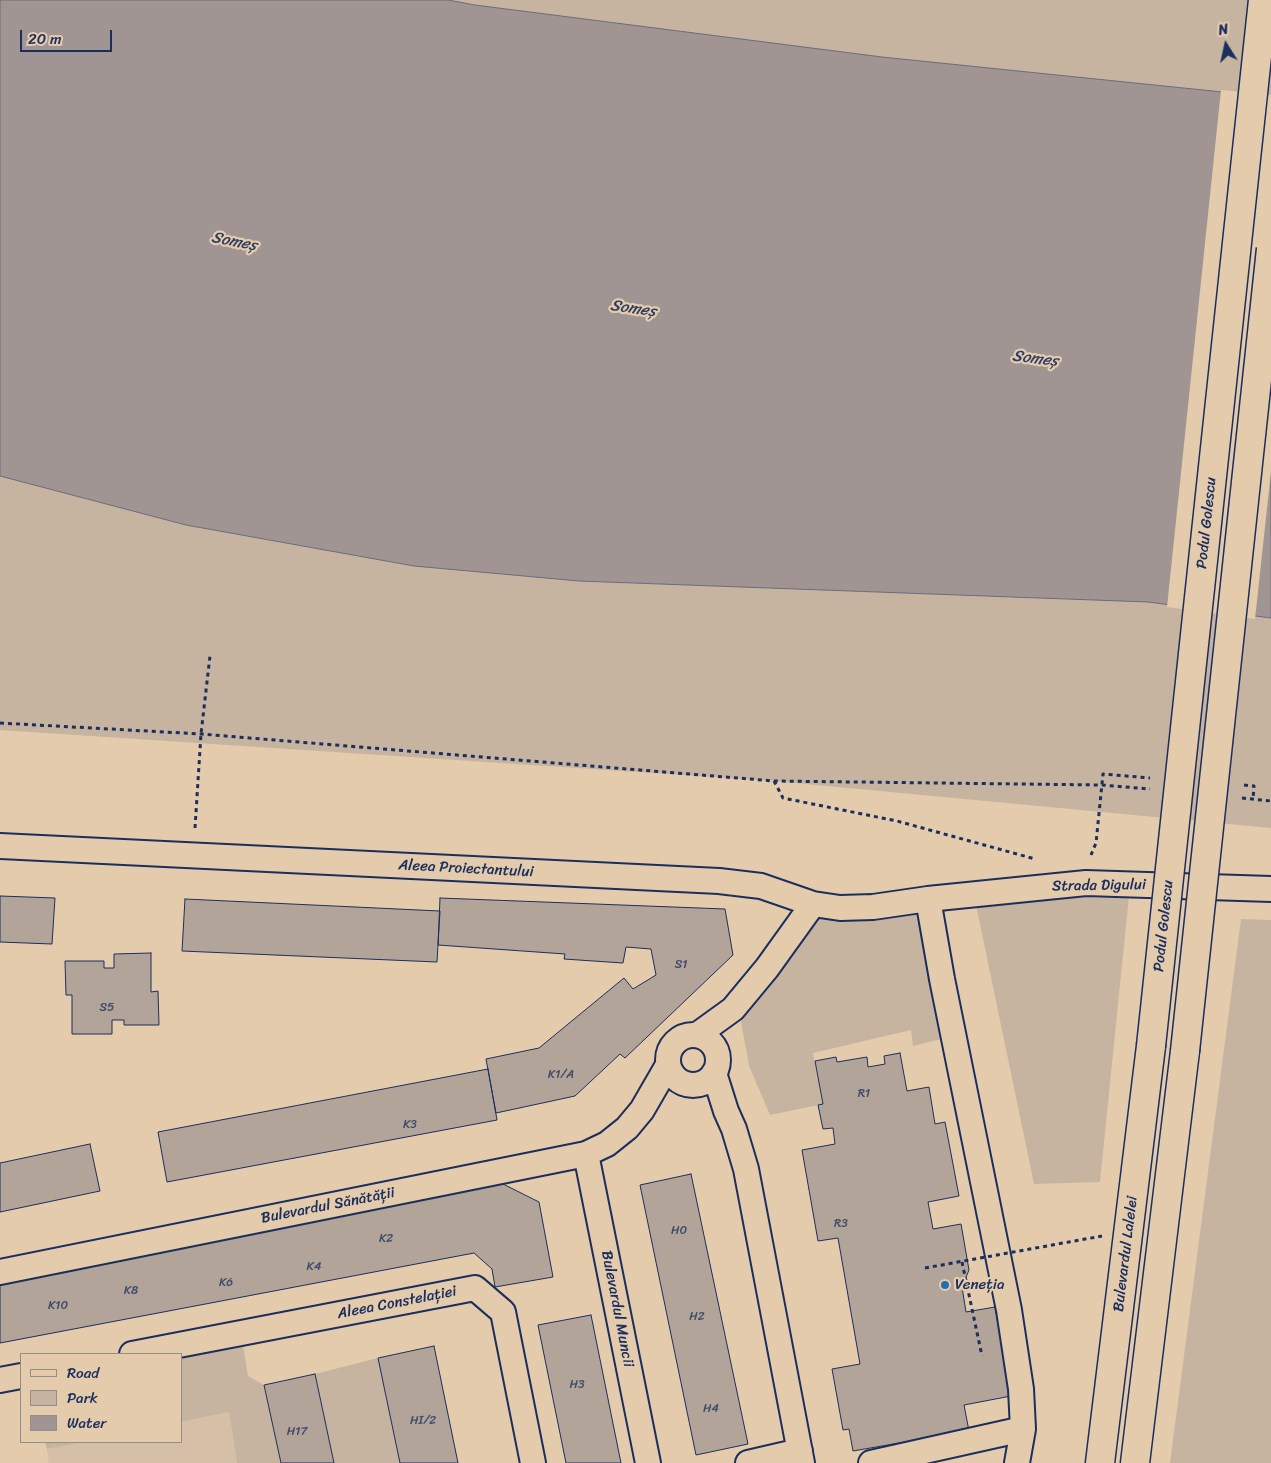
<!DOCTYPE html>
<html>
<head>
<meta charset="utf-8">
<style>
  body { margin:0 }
  #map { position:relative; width:1271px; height:1463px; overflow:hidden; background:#e4cbac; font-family:Sriracha,sans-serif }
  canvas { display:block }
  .legend { position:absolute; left:20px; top:1353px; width:162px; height:90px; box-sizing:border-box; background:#e4cbac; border:1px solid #948d8d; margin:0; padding:6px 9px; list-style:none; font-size:15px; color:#1b2f5e }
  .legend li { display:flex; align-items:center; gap:10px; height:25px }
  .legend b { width:25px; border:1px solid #948d8d }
  .north { position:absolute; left:1201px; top:20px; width:50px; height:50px; -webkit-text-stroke:4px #e4cbac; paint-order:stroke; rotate:350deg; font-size:14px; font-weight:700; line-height:20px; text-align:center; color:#1b2f5e }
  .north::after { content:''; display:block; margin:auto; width:18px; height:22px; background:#1b2f5e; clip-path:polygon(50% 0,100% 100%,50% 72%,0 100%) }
  .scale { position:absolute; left:20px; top:30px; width:92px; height:22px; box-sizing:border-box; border:2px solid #1b2f5e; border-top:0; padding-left:6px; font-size:15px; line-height:18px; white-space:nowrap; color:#1b2f5e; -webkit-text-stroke:4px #e4cbac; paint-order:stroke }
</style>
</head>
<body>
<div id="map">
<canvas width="1271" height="1463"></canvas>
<ul class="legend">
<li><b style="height:6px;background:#e4cbac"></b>Road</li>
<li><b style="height:14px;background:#c7b4a0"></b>Park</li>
<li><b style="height:14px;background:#a09592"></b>Water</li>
</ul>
<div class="north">N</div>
<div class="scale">20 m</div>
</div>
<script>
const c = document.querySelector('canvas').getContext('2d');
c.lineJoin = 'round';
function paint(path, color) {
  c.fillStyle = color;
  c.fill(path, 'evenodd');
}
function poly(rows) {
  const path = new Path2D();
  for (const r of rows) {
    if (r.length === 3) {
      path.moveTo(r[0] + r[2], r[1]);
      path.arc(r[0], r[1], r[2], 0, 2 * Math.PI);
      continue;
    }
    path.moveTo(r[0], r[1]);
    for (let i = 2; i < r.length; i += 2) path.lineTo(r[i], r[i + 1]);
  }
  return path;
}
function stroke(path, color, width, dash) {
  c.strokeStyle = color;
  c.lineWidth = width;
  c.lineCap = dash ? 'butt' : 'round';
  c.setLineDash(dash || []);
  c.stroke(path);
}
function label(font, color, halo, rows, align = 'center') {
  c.font = font + ' Sriracha,sans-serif';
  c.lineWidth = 4.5;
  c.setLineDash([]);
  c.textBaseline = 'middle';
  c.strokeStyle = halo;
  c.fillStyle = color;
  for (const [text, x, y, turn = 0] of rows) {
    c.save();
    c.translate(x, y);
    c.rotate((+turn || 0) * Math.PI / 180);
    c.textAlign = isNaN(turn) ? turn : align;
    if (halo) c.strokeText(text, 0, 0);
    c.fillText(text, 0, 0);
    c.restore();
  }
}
const built = poly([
  [229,1412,237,1463,47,1463,49,1462,47,1449,84,1442,181,1442,181,1422]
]);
const green = poly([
  [0,0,1271,0,1271,828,774,781,0,730],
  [1086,895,1129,896,1100,1182,1034,1184,976,905],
  [930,910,954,1036,913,1046,911,1030,813,1053,823,1104,770,1115,749,1066,741,1021,814,920],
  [1241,919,1271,920,1271,1463,1170,1463],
  [243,1345,248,1376,264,1385,281,1463,237,1463,229,1412,181,1422,181,1358],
  [378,1358,400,1463,334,1463,315,1374],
  [45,1442,84,1442,47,1449]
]);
const water = poly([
  [0,0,448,0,475,5,882,57,1271,97,1271,618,1148,602,579,581,414,566,186,525,0,476,0,0]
]);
const pier = poly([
  [1221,90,1271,95,1271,472,1255,619,1167,607]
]);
const building = poly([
  [0,896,55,898,52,944,0,942,0,896],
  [440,898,725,909,733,955,625,1058,620,1054,575,1096,496,1113,486,1059,539,1048,624,978,633,989,656,975,651,949,626,947,623,963,564,959,565,954,438,945,440,898],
  [185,899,440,911,437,962,182,951,185,899],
  [151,953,151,992,158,991,159,1025,124,1025,124,1020,112,1020,112,1034,72,1034,72,995,66,995,65,961,104,961,104,968,114,968,114,954,151,953],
  [900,1053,907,1091,929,1087,935,1124,945,1122,959,1196,928,1202,933,1229,961,1224,969,1270,962,1287,966,1312,995,1307,1011,1396,964,1405,969,1431,853,1451,849,1429,843,1430,832,1369,860,1364,838,1238,818,1241,802,1150,835,1144,833,1128,823,1129,818,1105,823,1104,815,1061,836,1057,837,1062,867,1057,868,1067,885,1064,884,1056,900,1053],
  [488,1069,497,1120,167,1182,158,1132,488,1069],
  [90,1144,100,1191,0,1212,0,1163,90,1144],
  [691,1174,748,1444,696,1455,640,1185,691,1174],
  [499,1182,539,1202,553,1277,495,1287,492,1269,474,1253,0,1343,0,1277,499,1182],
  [591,1315,621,1463,566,1463,538,1325,591,1315],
  [434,1346,458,1463,400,1463,378,1358,434,1346],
  [315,1374,334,1463,281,1463,264,1385,315,1374]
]);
const path = poly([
  [0,723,201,734,774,781,1102,785,1150,789],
  [774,781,783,798,897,821,1035,859],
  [1244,785,1254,786,1253,800],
  [1242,798,1271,801],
  [195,828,201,734,210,656],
  [1091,855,1096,843,1103,774,1150,778],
  [962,1262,982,1356]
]);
const minor = poly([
  [0,846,719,881,761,886,813,904,840,908,873,907,928,899,1086,883,1271,889],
  [928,899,942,979,1009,1310,1021,1389,1023,1429,1017,1463],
  [697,1035,733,1009,767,968,813,904],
  [693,1060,25],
  [714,1073,726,1111,734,1129,746,1169,802,1463],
  [586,1154,648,1463],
  [0,1272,586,1154,607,1144,627,1128,642,1110,668,1065],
  [132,1354,475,1288,503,1312,533,1463],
  [0,1380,21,1376],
  [748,1463,800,1451],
  [871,1463,1023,1429]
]);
const primary = poly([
  [1100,1463,1151,1046],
  [1135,1463,1185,1051]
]);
const pathBridge = poly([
  [925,1268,1102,1236]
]);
const primaryBridge = poly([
  [1151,1046,1263,0],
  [1185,1051,1271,249]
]);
const markers = [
  [945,1285,5,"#1f6fb2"]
];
const numberNames = [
  ["S1",681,965],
  ["S5",107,1008],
  ["K1/A",561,1075],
  ["R1",864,1094],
  ["K3",410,1125],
  ["R3",841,1224],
  ["H0",679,1231],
  ["K2",386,1239],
  ["K4",314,1267],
  ["K6",226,1283],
  ["K8",131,1291],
  ["K10",58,1306],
  ["H2",697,1317],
  ["H3",577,1385],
  ["H4",711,1409],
  ["HI/2",423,1421],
  ["H17",297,1432]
];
const streetNames = [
  ["Podul Golescu",1207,523,-84],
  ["Aleea Proiectantului",466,869,3],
  ["Strada Digului",1099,886,-1],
  ["Podul Golescu",1164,926,-84],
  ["Bulevardul Sănătății",328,1206,-11],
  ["Bulevardul Lalelei",1126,1254,-83],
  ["Aleea Constelației",397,1303,-11],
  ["Bulevardul Muncii",617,1309,79]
];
const poiNames = [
  ["Veneția",955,1285]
];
const waterNames = [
  ["Someș",234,242,11],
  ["Someș",633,309,8],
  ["Someș",1035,359,7]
];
paint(built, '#d5bfa6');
paint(green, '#c7b4a0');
paint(water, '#a09592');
stroke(water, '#6b6c7d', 1);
paint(pier, '#e4cbac');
paint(building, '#b2a498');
stroke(building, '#1b2f5e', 1);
stroke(minor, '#1b2f5e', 28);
stroke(primary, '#1b2f5e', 31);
stroke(path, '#1b2f5e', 3, [4, 4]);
stroke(minor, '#e4cbac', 24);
stroke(primary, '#e4cbac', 28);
stroke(primaryBridge, '#1b2f5e', 31, []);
stroke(pathBridge, '#1b2f5e', 3, [4, 4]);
stroke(primaryBridge, '#e4cbac', 28);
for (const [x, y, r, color] of markers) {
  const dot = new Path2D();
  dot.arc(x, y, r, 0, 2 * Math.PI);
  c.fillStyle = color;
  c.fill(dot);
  stroke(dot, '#e4cbac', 2);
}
label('12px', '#414c6c', null, numberNames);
label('15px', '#1b2f5e', '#e4cbac', streetNames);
label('15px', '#1b2f5e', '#e4cbac', poiNames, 'left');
label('italic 16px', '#2f3e66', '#e4cbac', waterNames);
</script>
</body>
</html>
